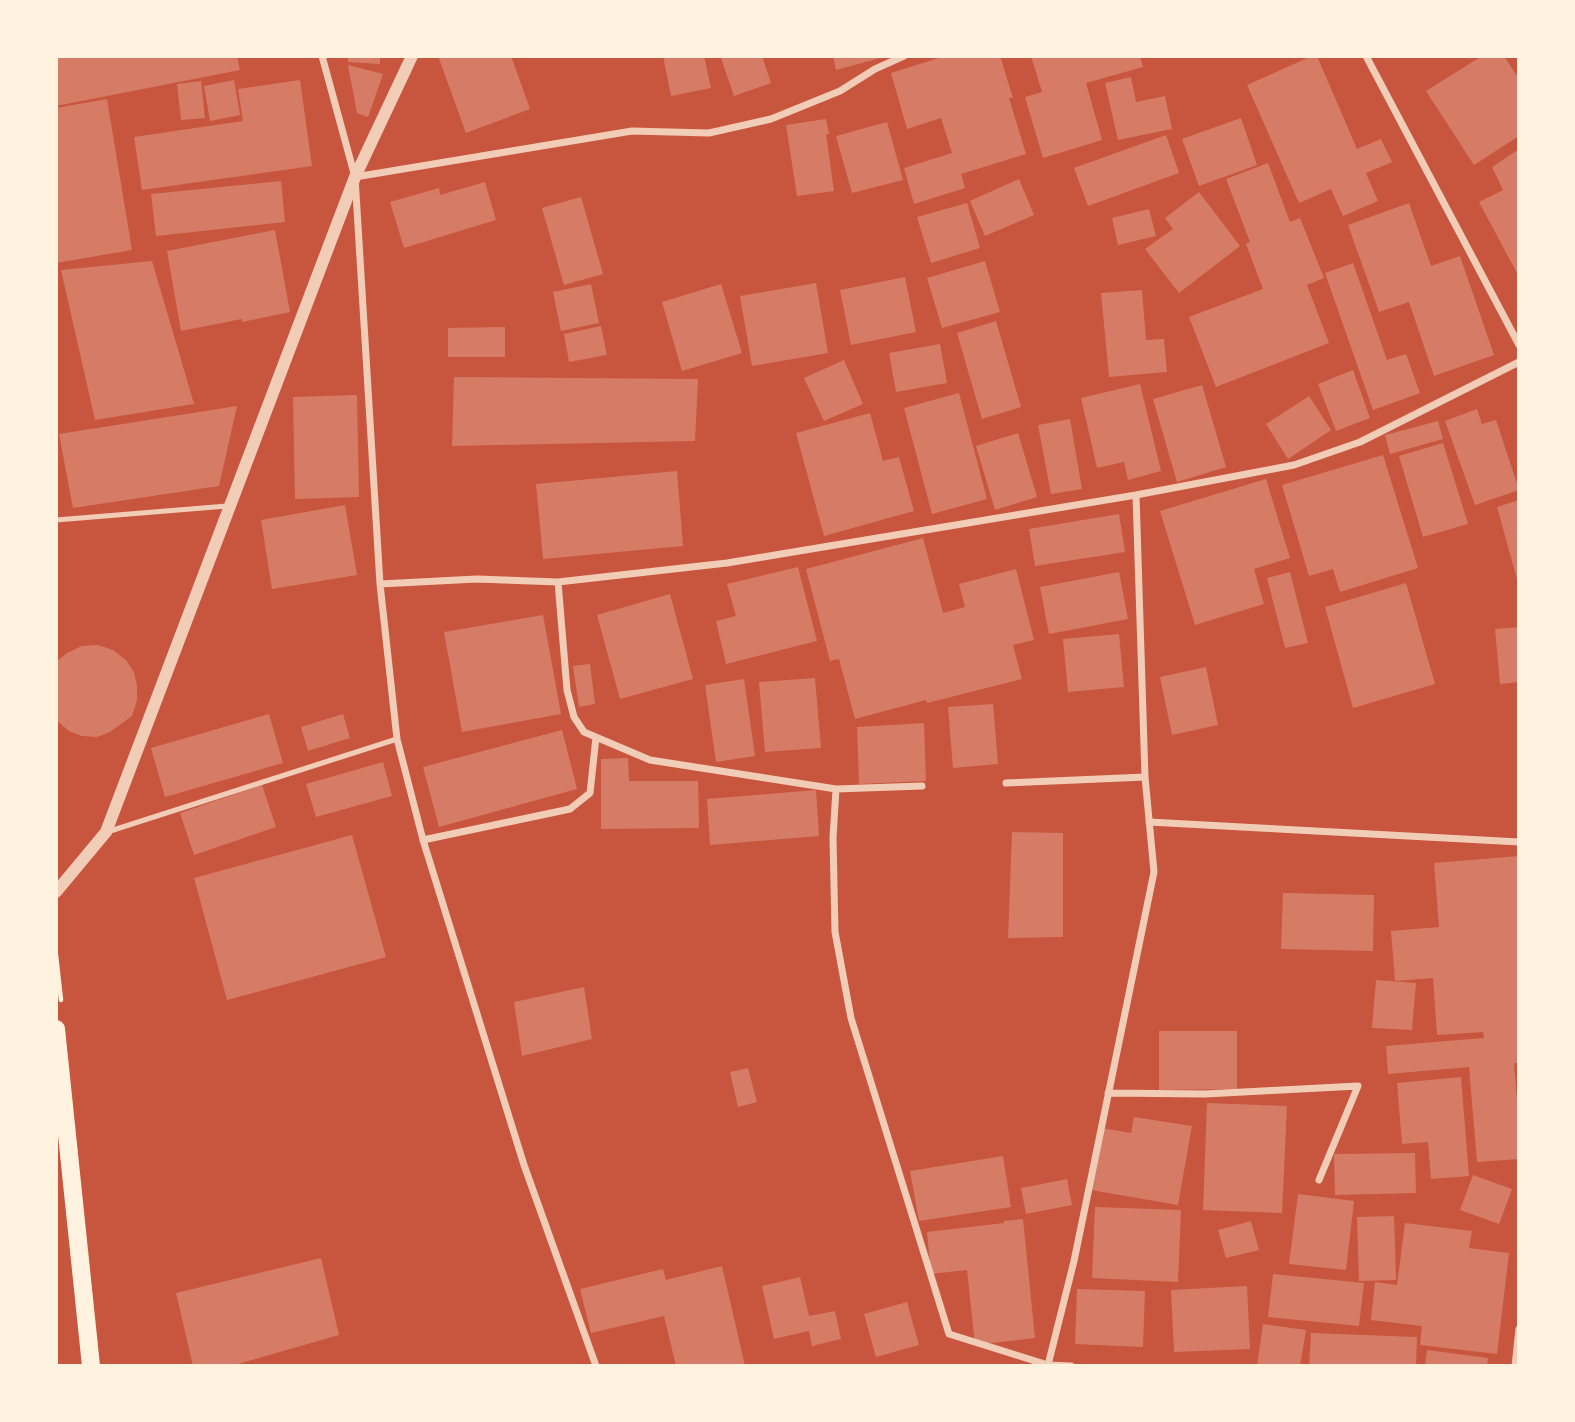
<!DOCTYPE html>
<html>
<head>
<meta charset="utf-8">
<style>
  body { margin:0 }
  #map { position:relative; width:1575px; height:1422px; overflow:hidden; background:#c8553d; font-family:"Libre Baskerville",serif }
  canvas { display:block }
  .frame { position:absolute; inset:0; border:58px solid #fff3e0; pointer-events:none }
</style>
</head>
<body>
<div id="map">
<canvas width="1575" height="1422"></canvas>
<div class="frame"></div>
</div>
<script>
const c = document.querySelector('canvas').getContext('2d');
c.lineJoin = 'round';
function paint(path, color) {
  c.fillStyle = color;
  c.fill(path, 'evenodd');
}
function poly(rows) {
  const path = new Path2D();
  for (const r of rows) {
    path.moveTo(r[0], r[1]);
    for (let i = 2; i < r.length; i += 2) path.lineTo(r[i], r[i + 1]);
  }
  return path;
}
function stroke(path, color, width, dash) {
  c.strokeStyle = color;
  c.lineWidth = width;
  c.lineCap = dash ? 'butt' : 'round';
  c.setLineDash(dash || []);
  c.stroke(path);
}
const building = poly([
  [56,56,237,56,240,70,56,106],
  [348,56,380,56,380,64,348,62],
  [438,56,511,56,530,109,466,133],
  [663,56,704,56,711,88,671,96],
  [726,56,762,56,771,83,734,96,721,58],
  [833,56,884,56,884,57,836,70],
  [945,56,1000,56,1013,98,1009,98,1026,154,961,174,965,188,914,204,904,168,952,153,941,118,907,129,891,73],
  [1031,56,1140,56,1143,67,1086,83,1102,140,1043,158,1025,97,1042,92],
  [1312,56,1317,56,1357,149,1381,139,1392,162,1366,173,1378,201,1343,216,1331,189,1299,203,1247,85],
  [1482,56,1504,56,1519,79,1519,136,1474,165,1426,91],
  [348,65,383,74,368,117,357,113],
  [1131,77,1136,102,1165,96,1172,129,1118,140,1105,83],
  [234,80,240,115,210,121,204,86],
  [300,80,312,166,142,190,134,137,243,121,238,89],
  [201,81,205,118,181,120,177,84],
  [107,99,132,250,56,263,56,108],
  [1241,118,1257,165,1199,186,1182,139],
  [826,119,829,134,826,134,834,191,797,196,786,125],
  [887,122,903,180,852,193,836,136],
  [1166,135,1179,173,1088,206,1074,168],
  [1519,149,1519,277,1479,202,1503,190,1492,167],
  [1268,163,1290,222,1300,218,1324,278,1307,285,1329,343,1216,387,1189,317,1263,289,1246,244,1250,242,1226,179],
  [1019,179,1034,215,985,236,970,201],
  [281,181,285,222,156,236,151,194],
  [485,182,496,220,404,248,390,202,439,188,440,195],
  [1199,192,1240,246,1179,293,1145,249,1173,229,1165,218],
  [581,197,603,274,564,285,542,208],
  [967,203,980,248,931,263,917,217],
  [1409,203,1431,266,1460,256,1494,355,1434,376,1409,302,1379,312,1348,225],
  [1149,209,1156,236,1118,245,1112,218],
  [275,230,290,312,242,322,242,319,181,331,167,251],
  [152,261,194,404,95,420,61,270],
  [985,261,1000,312,942,328,927,278],
  [1353,263,1387,360,1406,354,1420,393,1373,410,1325,273],
  [905,277,916,332,851,345,840,290],
  [816,283,828,353,752,366,740,296],
  [591,284,599,323,561,331,553,292],
  [721,284,742,353,682,371,662,302],
  [1142,290,1146,340,1164,339,1167,372,1109,377,1101,293],
  [996,321,1021,407,982,419,957,333],
  [601,326,607,355,569,362,564,334],
  [505,327,505,357,448,357,448,328],
  [940,344,947,383,896,392,889,353],
  [844,360,863,404,824,421,804,378],
  [1353,370,1370,418,1336,431,1318,384],
  [454,377,698,379,695,441,452,446],
  [1140,384,1161,471,1128,480,1124,462,1097,468,1081,398],
  [1202,385,1226,467,1177,482,1153,399],
  [959,393,987,499,932,514,904,408],
  [357,395,359,497,295,499,293,397],
  [1309,396,1331,430,1288,459,1266,424],
  [237,406,219,486,73,508,59,434],
  [1477,409,1482,424,1496,420,1519,490,1475,505,1445,421],
  [870,413,883,461,899,457,914,511,824,536,796,433],
  [1070,419,1082,489,1051,494,1038,425],
  [1438,421,1443,439,1390,454,1385,435],
  [1018,433,1037,497,995,510,976,446],
  [1443,443,1468,524,1423,537,1399,456],
  [1383,455,1418,568,1340,592,1333,569,1309,576,1282,485],
  [677,471,683,546,543,559,536,484],
  [1266,479,1290,558,1254,569,1264,604,1195,625,1160,511],
  [1519,500,1519,583,1518,583,1497,507],
  [345,505,357,575,272,589,261,520],
  [1119,514,1125,552,1035,566,1029,529],
  [923,538,943,613,965,607,959,584,1016,569,1034,640,1013,645,1022,679,927,703,926,700,855,719,839,659,830,661,806,569],
  [798,567,817,641,726,664,716,621,736,616,727,584],
  [1119,572,1128,619,1049,634,1040,587],
  [1290,572,1308,643,1285,648,1267,578],
  [1406,583,1435,684,1353,708,1325,607],
  [670,594,693,679,620,699,597,615],
  [543,615,561,714,462,732,444,632],
  [1519,627,1519,682,1500,684,1495,629],
  [1119,634,1124,687,1068,692,1063,639],
  [98,645,113,650,126,660,134,672,137,685,137,700,132,716,110,732,97,737,82,736,69,731,56,720,56,662,67,653,82,646],
  [590,664,595,704,579,707,573,666],
  [1206,667,1218,725,1172,735,1160,677],
  [815,678,821,748,765,752,759,682],
  [744,679,755,756,716,762,705,685],
  [993,704,998,764,953,768,948,707],
  [269,714,283,763,165,797,151,748],
  [343,714,350,738,308,751,301,727],
  [924,723,926,781,859,784,857,727],
  [562,730,577,789,439,827,423,767],
  [628,758,629,781,698,781,699,828,601,829,601,759],
  [383,762,392,796,316,817,306,784],
  [262,785,276,827,194,855,180,813],
  [816,790,819,836,710,845,707,799],
  [1012,832,1063,833,1063,937,1008,938],
  [352,835,386,957,227,1000,194,878],
  [1519,856,1519,1063,1514,1063,1519,1124,1519,1159,1477,1162,1469,1067,1388,1074,1386,1046,1484,1038,1483,1032,1437,1035,1433,978,1395,981,1391,931,1439,927,1434,863],
  [1283,893,1374,895,1373,951,1281,949],
  [1376,980,1416,983,1412,1030,1372,1028],
  [584,987,592,1039,522,1056,514,1002],
  [1159,1031,1237,1031,1237,1089,1159,1090],
  [748,1068,757,1102,738,1107,730,1072],
  [1461,1077,1469,1176,1431,1179,1428,1142,1402,1144,1397,1083],
  [1207,1103,1287,1106,1282,1213,1203,1210],
  [1134,1117,1192,1126,1178,1205,1091,1190,1102,1128,1131,1133],
  [1415,1153,1416,1193,1335,1195,1334,1154],
  [1003,1156,1011,1207,919,1221,910,1171],
  [1473,1175,1512,1189,1499,1224,1460,1210],
  [1067,1179,1072,1205,1026,1214,1021,1188],
  [1298,1194,1354,1201,1346,1270,1289,1264],
  [1095,1207,1181,1210,1178,1282,1092,1278],
  [1394,1216,1396,1280,1359,1281,1357,1217],
  [1023,1219,1035,1338,975,1345,967,1270,931,1274,927,1232,1004,1223,1004,1221],
  [1251,1221,1259,1250,1226,1258,1218,1230],
  [1405,1223,1472,1231,1469,1248,1509,1253,1497,1354,1420,1345,1422,1326,1371,1320,1375,1282,1397,1285],
  [321,1258,339,1335,231,1366,193,1366,176,1293],
  [722,1266,745,1366,676,1366,664,1316,591,1333,580,1289,663,1269,666,1280],
  [1273,1274,1364,1283,1359,1326,1268,1317],
  [800,1277,809,1316,835,1311,841,1339,812,1346,809,1331,774,1339,762,1286],
  [1247,1286,1250,1349,1174,1352,1171,1290],
  [1077,1289,1145,1291,1143,1347,1075,1344],
  [907,1302,919,1345,876,1357,864,1314],
  [1263,1324,1306,1330,1300,1366,1257,1366],
  [1311,1333,1417,1337,1416,1366,1309,1366],
  [1427,1350,1488,1358,1487,1366,1425,1366]
]);
const path = poly([
  [56,955,61,1000]
]);
const service = poly([
  [56,520,227,506],
  [107,832,397,739]
]);
const minor = poly([
  [322,56,355,177,380,584,397,739,423,840,524,1165,596,1366],
  [1366,56,1519,345],
  [355,177,632,131,709,133,771,119,840,91,875,69,904,56],
  [558,582,567,690,574,717,584,732,650,760,836,789,922,786],
  [380,584,477,579,558,582,727,563,1136,495,1294,465,1360,442,1519,362],
  [1006,783,1145,777],
  [836,789,833,838,835,932,851,1018,949,1334,1048,1365],
  [1149,822,1519,842],
  [423,840,570,809,590,793,596,737],
  [1108,1093,1205,1094,1358,1086,1319,1180],
  [1071,1366,1048,1365,1074,1261,1154,872,1145,777,1136,495],
  [1515,1366,1519,1329]
]);
const tertiary = poly([
  [56,892,106,832,355,177,412,56]
]);
const primary = poly([
  [56,1029,91,1366]
]);
paint(building, '#d67c66');
stroke(path, '#fff3e0', 4.5);
stroke(service, '#f1ccb7', 5);
stroke(minor, '#f1ccb7', 7);
stroke(tertiary, '#f1ccb7', 12);
stroke(primary, '#fff3e0', 18);
</script>
</body>
</html>
